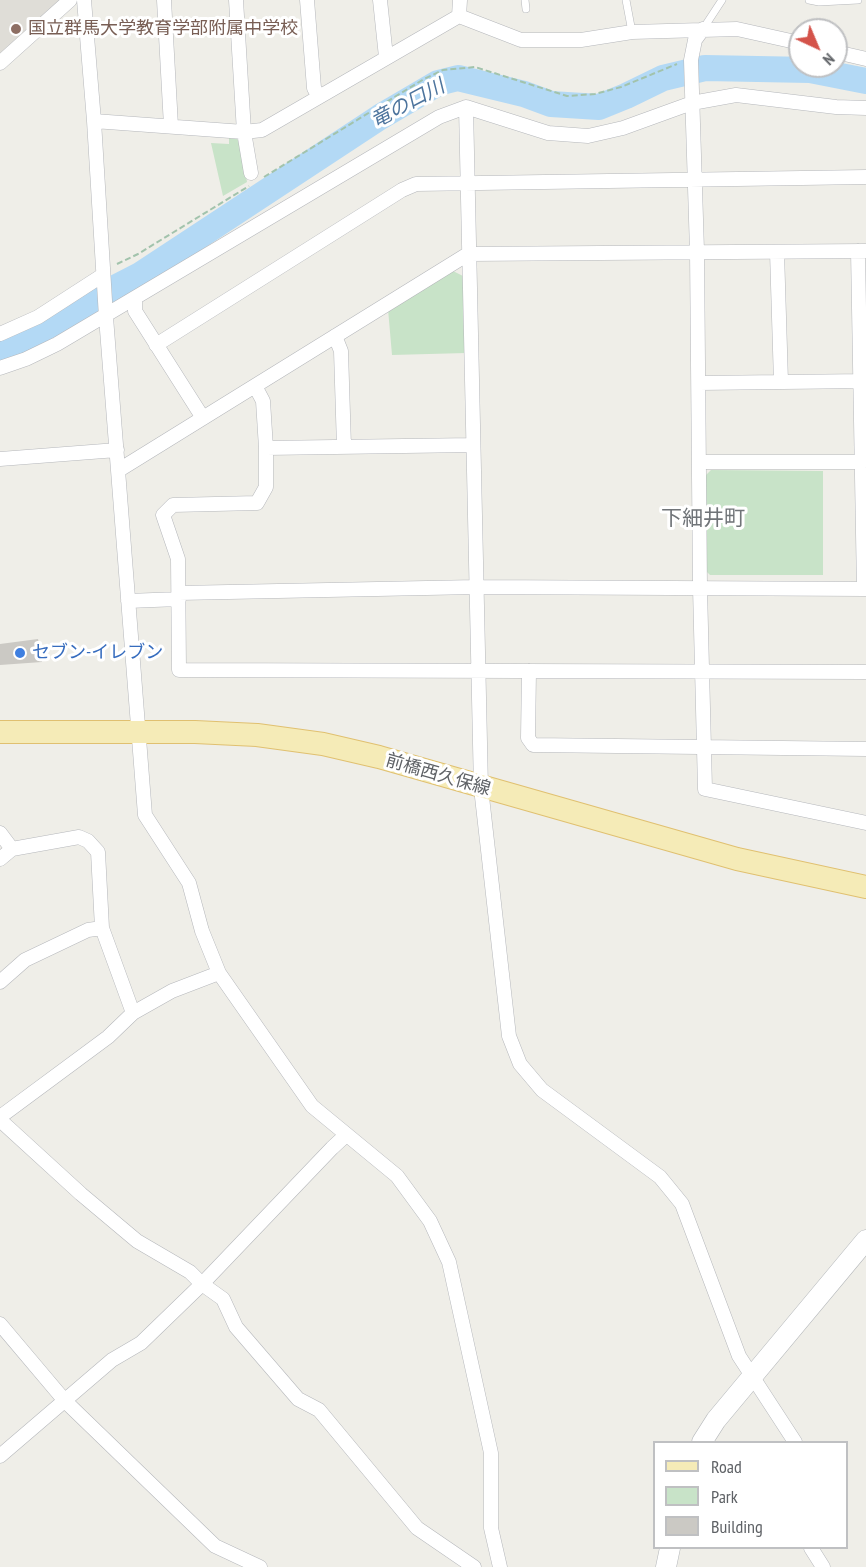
<!DOCTYPE html>
<html>
<head>
<meta charset="utf-8">
<style>
  body { margin:0 }
  #map { position:relative; width:866px; height:1567px; overflow:hidden; background:#efeee8; font-family:"PT Sans Narrow",sans-serif }
  canvas { display:block }
  .legend { position:absolute; left:653px; top:1441px; width:195px; height:108px; box-sizing:border-box; background:#fff; border:2px solid #bfc0c2; margin:0; padding:8px 10px; list-style:none; font-size:18px; color:#5f6266 }
  .legend li { display:flex; align-items:center; gap:12px; height:30px }
  .legend b { width:30px; border:2px solid #bfc0c2 }
  .north { position:absolute; left:788px; top:18px; width:60px; height:60px; box-sizing:border-box; background:#fff; border:2px solid #bfc0c2; border-radius:50%; rotate:136deg; font-size:16px; font-weight:700; line-height:24px; text-align:center; color:#5f6266 }
  .north::after { content:''; display:block; margin:auto; width:21px; height:27px; background:#d4534a; clip-path:polygon(50% 0,100% 100%,50% 72%,0 100%) }
</style>
</head>
<body>
<div id="map">
<canvas width="866" height="1567"></canvas>
<ul class="legend">
<li><b style="height:8px;background:#f5ebb7"></b>Road</li>
<li><b style="height:16px;background:#c8e3c8"></b>Park</li>
<li><b style="height:16px;background:#cbc9c4"></b>Building</li>
</ul>
<div class="north">N</div>
</div>
<script>
const c = document.querySelector('canvas').getContext('2d');
c.lineJoin = 'round';
function paint(path, color) {
  c.fillStyle = color;
  c.fill(path, 'evenodd');
}
function poly(rows) {
  const path = new Path2D();
  for (const r of rows) {
    path.moveTo(r[0], r[1]);
    for (let i = 2; i < r.length; i += 2) path.lineTo(r[i], r[i + 1]);
  }
  return path;
}
function stroke(path, color, width, dash) {
  c.strokeStyle = color;
  c.lineWidth = width;
  c.lineCap = dash ? 'butt' : 'round';
  c.setLineDash(dash || []);
  c.stroke(path);
}
function label(font, color, halo, rows, align = 'center') {
  c.font = font + ' "PT Sans Narrow","Noto Sans JP",sans-serif';
  c.lineWidth = 6;
  c.setLineDash([]);
  c.textBaseline = 'middle';
  c.strokeStyle = halo;
  c.fillStyle = color;
  for (const [text, x, y, turn = 0] of rows) {
    c.save();
    c.translate(x, y);
    c.rotate((+turn || 0) * Math.PI / 180);
    c.textAlign = isNaN(turn) ? turn : align;
    if (halo) c.strokeText(text, 0, 0);
    c.fillText(text, 0, 0);
    c.restore();
  }
}
const education = poly([
  [0,0,65,0,0,58]
]);
const green = poly([
  [229,138,237,139,241,144,247,182,223,196,211,143,229,144],
  [451,270,463,276,466,353,392,355,388,309],
  [711,470,823,471,823,575,710,575,706,571,706,475]
]);
const river = poly([
  [0,348,35,336,103,294,140,275,380,117,438,83,458,78,524,94,551,104,599,107,626,96,663,78,705,68,810,70,866,81]
]);
const building = poly([
  [38,639,42,662,0,665,0,644]
]);
const path = poly([
  [264,177,424,79,443,70,475,67,567,96,595,94,621,87,677,64],
  [117,264,138,254,249,186]
]);
const lane = poly([
  [525,0,526,9],
  [626,0,632,32],
  [809,0,819,2,858,0],
  [703,29,722,0]
]);
const street = poly([
  [84,0,94,121,106,317,145,815,189,883,202,931,219,973,312,1106,397,1176,430,1221,449,1262,491,1453,491,1528,500,1567],
  [164,0,171,126],
  [236,0,244,132,251,173],
  [307,0,314,88,319,97],
  [380,0,386,57],
  [459,16,521,40,581,40,632,32,737,29,800,43],
  [459,16,460,0],
  [703,29,695,40,691,60,697,251,700,588,705,789,866,823],
  [836,52,866,59],
  [0,63,70,0],
  [466,107,481,788,509,1036,520,1064,542,1090,660,1177,682,1204,739,1356,795,1442],
  [94,121,244,132,262,130,459,16],
  [858,251,864,589],
  [777,252,781,382],
  [135,299,135,311,203,418],
  [0,334,38,317,103,275],
  [335,336,341,351,344,447],
  [156,345,402,190,416,184,866,177],
  [0,368,26,359,57,344,439,117,466,107,548,133,588,136,623,128,692,103,736,95,836,107,866,108],
  [699,383,866,381],
  [255,386,263,401,266,448,266,487,257,503,173,505,163,515,178,559,179,670,866,672],
  [266,448,473,445],
  [0,459,117,450],
  [699,462,862,462],
  [119,470,468,254,866,251],
  [179,593,476,587,866,589],
  [128,601,179,599],
  [529,671,528,738,533,745,866,749],
  [0,833,12,849],
  [0,859,12,849,79,837,88,841,98,852,102,928,133,1013],
  [0,982,25,960,88,930,102,928],
  [0,1117,108,1037,133,1013,172,991,219,973],
  [0,1120,81,1194,137,1241,190,1272,202,1284,223,1299,236,1327,298,1399,319,1410,417,1528,474,1567],
  [0,1324,65,1401,215,1546,260,1567],
  [0,1456,112,1360,141,1343,202,1284,332,1148,346,1135],
  [811,1548,823,1567]
]);
const secondary = poly([
  [702,1442,716,1420,866,1240],
  [666,1567,670,1548]
]);
const primary = poly([
  [0,732,195,732,257,735,323,744,379,757,737,859,866,887]
]);
const markers = [
  [16,29,6,"#8d6e63"],
  [20,653,6,"#3f7fe0"]
];
const educationNames = [
  ["国立群馬大学教育学部附属中学校",28,29]
];
const shopNames = [
  ["セブン-イレブン",32,653]
];
const streetNames = [
  ["前橋西久保線",438,775,16]
];
const waterNames = [
  ["竜の口川",408,104,-28]
];
const quarterNames = [
  ["下細井町",703,519]
];
paint(education, '#dfddd7');
paint(green, '#c8e3c8');
stroke(river, '#b3d9f5', 26);
paint(building, '#cbc9c4');
stroke(lane, '#b5b7bb', 8);
stroke(street, '#b5b7bb', 15);
stroke(secondary, '#b4b7ba', 21);
stroke(primary, '#e0c070', 24);
stroke(path, '#a2c3ac', 2, [6, 3]);
stroke(lane, '#fff', 7);
stroke(street, '#fff', 14);
stroke(secondary, '#fff', 20);
stroke(primary, '#f5ebb7', 22);
for (const [x, y, r, color] of markers) {
  const dot = new Path2D();
  dot.arc(x, y, r, 0, 2 * Math.PI);
  c.fillStyle = color;
  c.fill(dot);
  stroke(dot, '#fff', 2);
}
label('18px', '#785e54', '#fff', educationNames, 'left');
label('18px', '#366cbe', '#fff', shopNames, 'left');
label('18px', '#5f6266', '#fff', streetNames);
label('italic 20px', '#4d749d', '#fff', waterNames);
label('21px', '#707478', '#fff', quarterNames);
</script>
</body>
</html>
